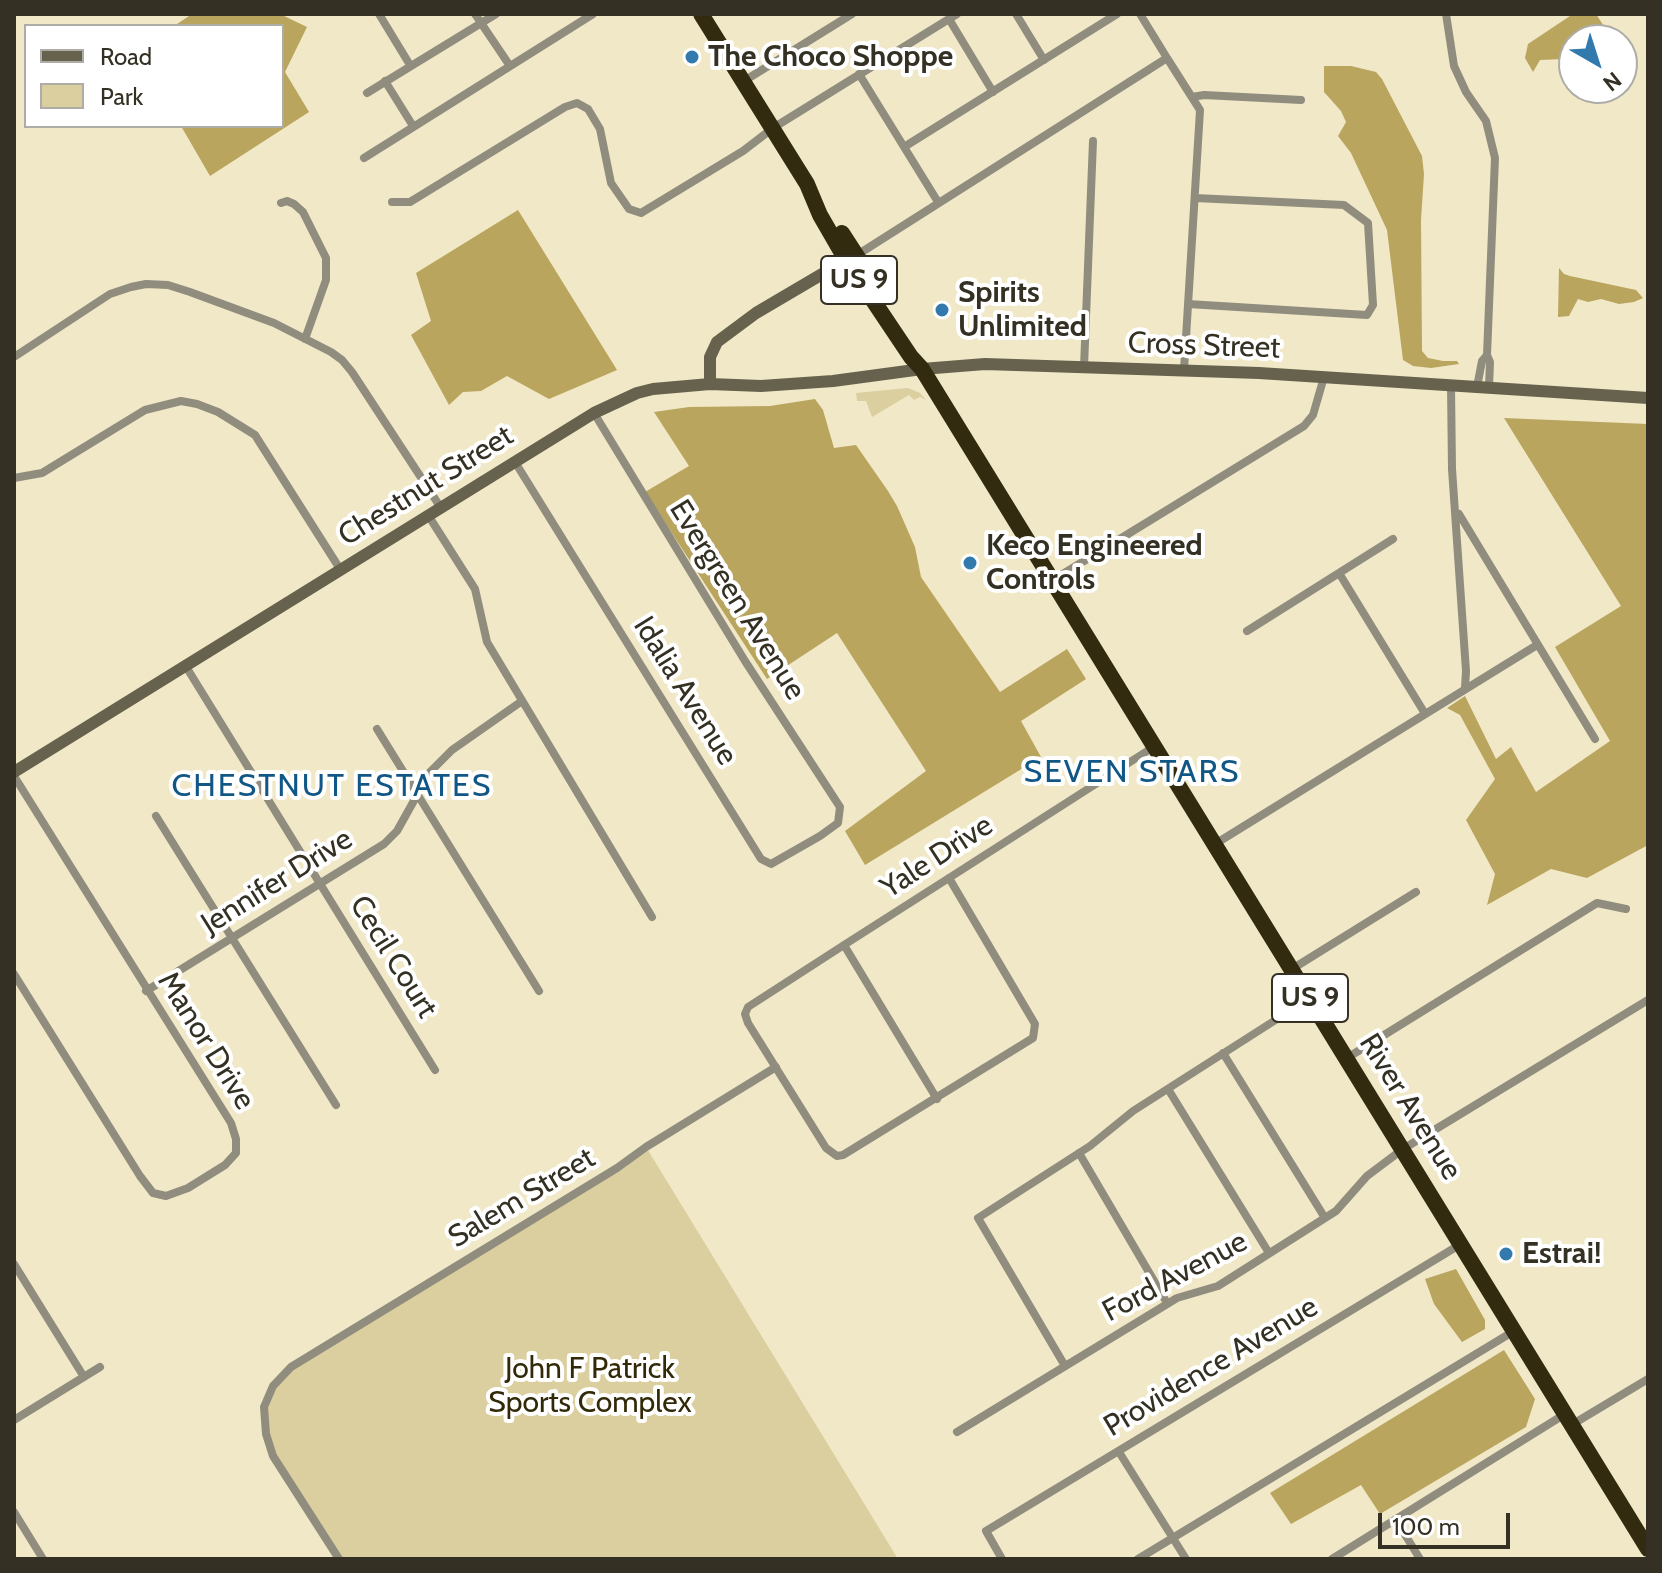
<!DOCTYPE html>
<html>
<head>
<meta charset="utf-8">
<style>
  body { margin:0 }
  #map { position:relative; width:1662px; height:1573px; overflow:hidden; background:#f1e8c7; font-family:Cabin,sans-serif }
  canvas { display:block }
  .frame { position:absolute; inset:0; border:16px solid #343023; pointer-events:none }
  .legend { position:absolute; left:24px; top:24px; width:260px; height:104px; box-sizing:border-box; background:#fff; border:2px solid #aeaca7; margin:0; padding:10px 14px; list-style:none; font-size:24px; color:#343023 }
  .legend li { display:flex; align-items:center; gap:16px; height:40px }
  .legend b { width:40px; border:2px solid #aeaca7 }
  .north { position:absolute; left:1558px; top:24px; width:80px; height:80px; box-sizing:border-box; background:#fff; border:2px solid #aeaca7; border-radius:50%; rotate:141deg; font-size:22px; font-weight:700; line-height:32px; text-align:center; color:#343023 }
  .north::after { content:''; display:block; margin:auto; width:28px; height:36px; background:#327aae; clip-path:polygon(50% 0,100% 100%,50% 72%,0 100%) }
  .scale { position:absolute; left:1378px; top:1513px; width:132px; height:36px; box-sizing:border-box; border:4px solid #343023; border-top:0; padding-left:10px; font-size:24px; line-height:28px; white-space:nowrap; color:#343023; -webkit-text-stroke:6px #fff; paint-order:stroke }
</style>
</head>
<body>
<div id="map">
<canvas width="1662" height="1573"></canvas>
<div class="frame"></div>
<ul class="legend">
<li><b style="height:10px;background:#67624e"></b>Road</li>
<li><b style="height:22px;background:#dbce9f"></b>Park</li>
</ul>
<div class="north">N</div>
<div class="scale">100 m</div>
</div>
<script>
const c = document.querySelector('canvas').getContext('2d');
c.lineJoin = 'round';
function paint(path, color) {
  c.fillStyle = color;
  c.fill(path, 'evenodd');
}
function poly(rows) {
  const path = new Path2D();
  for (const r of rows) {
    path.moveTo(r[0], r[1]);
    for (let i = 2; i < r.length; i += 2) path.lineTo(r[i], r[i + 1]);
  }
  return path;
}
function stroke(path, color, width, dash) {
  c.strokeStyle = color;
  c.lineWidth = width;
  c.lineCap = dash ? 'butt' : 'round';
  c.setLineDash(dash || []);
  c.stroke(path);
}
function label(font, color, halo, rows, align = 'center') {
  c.font = font + ' Cabin,sans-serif';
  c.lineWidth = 8;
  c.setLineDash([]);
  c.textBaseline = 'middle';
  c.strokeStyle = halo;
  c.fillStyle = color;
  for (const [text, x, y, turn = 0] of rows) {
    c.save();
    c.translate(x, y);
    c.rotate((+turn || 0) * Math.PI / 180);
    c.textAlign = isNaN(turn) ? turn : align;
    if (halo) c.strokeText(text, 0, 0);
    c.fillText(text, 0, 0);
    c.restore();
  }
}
const green = poly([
  [908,388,920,393,926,400,920,397,914,400,909,395,872,417,866,401,857,401,856,393],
  [646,1147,898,1559,336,1559,273,1456,264,1407,273,1386,291,1367]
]);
const forest = poly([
  [192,14,280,14,307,27,285,72,309,112,210,176,181,126,282,126,282,26,174,26],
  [1573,14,1596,14,1613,40,1574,40,1574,51,1564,59,1540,60,1533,72,1525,58,1528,44],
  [1324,66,1351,66,1376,72,1382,79,1422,156,1424,174,1421,220,1422,351,1428,358,1443,361,1457,361,1459,364,1431,368,1413,366,1403,360,1387,230,1351,153,1338,136,1346,122,1341,111,1324,92],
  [518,210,617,370,549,399,507,376,481,391,463,392,449,405,411,335,431,321,416,273],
  [1559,268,1564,274,1570,276,1636,290,1643,298,1634,302,1619,304,1601,299,1588,302,1578,299,1569,316,1558,317],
  [815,399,823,410,834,448,856,445,888,491,897,506,915,547,921,577,1000,692,1067,649,1086,679,1021,721,1041,757,865,865,845,831,926,771,837,633,767,679,645,492,689,466,654,412,689,407,770,406],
  [1504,418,1648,424,1648,845,1587,878,1551,869,1487,905,1495,874,1466,820,1495,779,1460,715,1447,708,1465,696,1496,759,1511,747,1536,792,1610,741,1555,647,1621,606],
  [1456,1269,1485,1320,1485,1329,1462,1342,1434,1304,1425,1279],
  [1504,1350,1535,1399,1526,1427,1380,1514,1361,1485,1291,1524,1270,1493]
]);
const street = poly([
  [379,14,410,65],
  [475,14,510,66],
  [1016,14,1044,60],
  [1446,14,1454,66,1466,92,1486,121,1495,158,1487,355,1490,362,1489,387],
  [949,19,993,92],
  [1167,58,1200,110,1184,370],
  [859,74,938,202],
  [385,81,413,126],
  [744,81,852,14],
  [367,93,496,14],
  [1192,97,1204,95,1301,100],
  [904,147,1117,14],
  [364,158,593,14],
  [392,202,410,202,565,107,577,103,588,109,600,129,611,183,629,209,641,213,743,151,773,128,957,14],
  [281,203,287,201,294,204,303,212,326,258,326,280,305,339],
  [857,255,1167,58,1140,14],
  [1188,304,1367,315,1373,305,1368,223,1344,205,1195,198],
  [14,357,110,294,131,287,146,284,168,285,190,292,274,323,331,352,342,360,352,372,441,508],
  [1084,367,1093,141],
  [1451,386,1452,469,1466,671,1465,688],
  [1477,387,1482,361,1487,355],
  [515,462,761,859,771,864,820,836,838,823,840,807,745,661,594,413],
  [14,478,42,473,145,410,181,401,197,404,218,412,255,435,340,569],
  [1459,514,1595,739],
  [428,515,475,589,487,642,652,917],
  [1339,573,1424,712],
  [1053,580,1304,426,1313,415,1324,377],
  [1247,631,1393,539],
  [185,665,435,1070],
  [377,729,539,991],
  [14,776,231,1123,236,1139,236,1153,225,1165,188,1188,166,1196,153,1193,140,1176,14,974],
  [156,816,336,1105],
  [1215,844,1537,645],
  [949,878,1035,1024,1033,1038,843,1155,837,1156,826,1148,748,1023,745,1014,748,1007,844,945,949,878,1155,746],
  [844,945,937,1099],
  [1292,969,1416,892],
  [146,991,384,844,397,831,430,772,452,750,522,701],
  [1223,1053,1325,1218],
  [1347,1058,1597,903,1626,909],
  [1168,1089,1269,1253],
  [1079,1153,1167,1303],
  [14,1264,84,1377],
  [1065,1366,978,1218,1090,1146,1133,1111,1310,998],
  [14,1420,100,1367],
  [1573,1424,1648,1379],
  [957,1432,1177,1298,1218,1286,1336,1211,1367,1176,1403,1149,1648,1000],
  [1119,1452,1186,1559],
  [14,1512,43,1559],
  [1396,1520,1420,1559],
  [339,1559,273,1456,266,1434,264,1407,273,1386,291,1367,617,1168,646,1147,776,1067],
  [1002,1559,986,1531,1461,1244],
  [1138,1559,1514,1331],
  [1332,1559,1565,1414]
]);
const secondary = poly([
  [710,384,761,386,833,381,922,369,985,364,1259,373,1648,398],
  [14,772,594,413,637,393,653,389,710,384,710,357,717,342,756,313,846,260]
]);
const highway = poly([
  [701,14,807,184,820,215,846,260,911,357,922,369,1648,1549],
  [842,233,875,284]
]);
const markers = [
  [692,57,8,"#327aae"],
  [942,310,8,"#327aae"],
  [970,563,8,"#327aae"],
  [1506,1254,8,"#327aae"]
];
const shields = [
  [859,280,76],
  [1310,998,76]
];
const shieldNames = [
  ["US 9",859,280],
  ["US 9",1310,998]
];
const poiNames = [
  ["The Choco Shoppe",708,57],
  ["Spirits",958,293],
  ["Unlimited",958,327],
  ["Keco Engineered",986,546],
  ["Controls",986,580],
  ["Estrai!",1522,1254]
];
const streetNames = [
  ["Cross Street",1204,346,2],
  ["Chestnut Street",426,486,-32],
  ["Evergreen Avenue",737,600,58],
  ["Idalia Avenue",685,691,58],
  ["Yale Drive",937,857,-33],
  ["Jennifer Drive",277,882,-32],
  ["Cecil Court",393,957,58],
  ["Manor Drive",206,1041,58],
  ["River Avenue",1410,1107,58],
  ["Salem Street",522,1198,-31],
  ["Ford Avenue",1175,1277,-28],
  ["Providence Avenue",1211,1367,-31]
];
const parkNames = [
  ["John F Patrick",590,1369],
  ["Sports Complex",590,1403]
];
const neighbourhoodNames = [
  ["SEVEN STARS",1132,773],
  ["CHESTNUT ESTATES",332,787]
];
paint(green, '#dbce9f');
paint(forest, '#b9a55e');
stroke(street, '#908d7f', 8);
stroke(secondary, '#67624e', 12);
stroke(highway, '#332b0f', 16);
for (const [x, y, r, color] of markers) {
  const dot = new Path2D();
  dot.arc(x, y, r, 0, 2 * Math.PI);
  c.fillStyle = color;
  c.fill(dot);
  stroke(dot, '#fff', 3);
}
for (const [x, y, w] of shields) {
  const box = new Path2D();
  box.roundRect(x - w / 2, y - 24, w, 48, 6);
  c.fillStyle = '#fff';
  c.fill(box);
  stroke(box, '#343023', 2);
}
label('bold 28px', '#343023', null, shieldNames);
label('bold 30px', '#343023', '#fff', poiNames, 'left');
label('30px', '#343023', '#fff', streetNames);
label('30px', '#322909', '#fff', parkNames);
c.letterSpacing = '2px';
label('32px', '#115785', '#fff', neighbourhoodNames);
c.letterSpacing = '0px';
</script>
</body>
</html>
